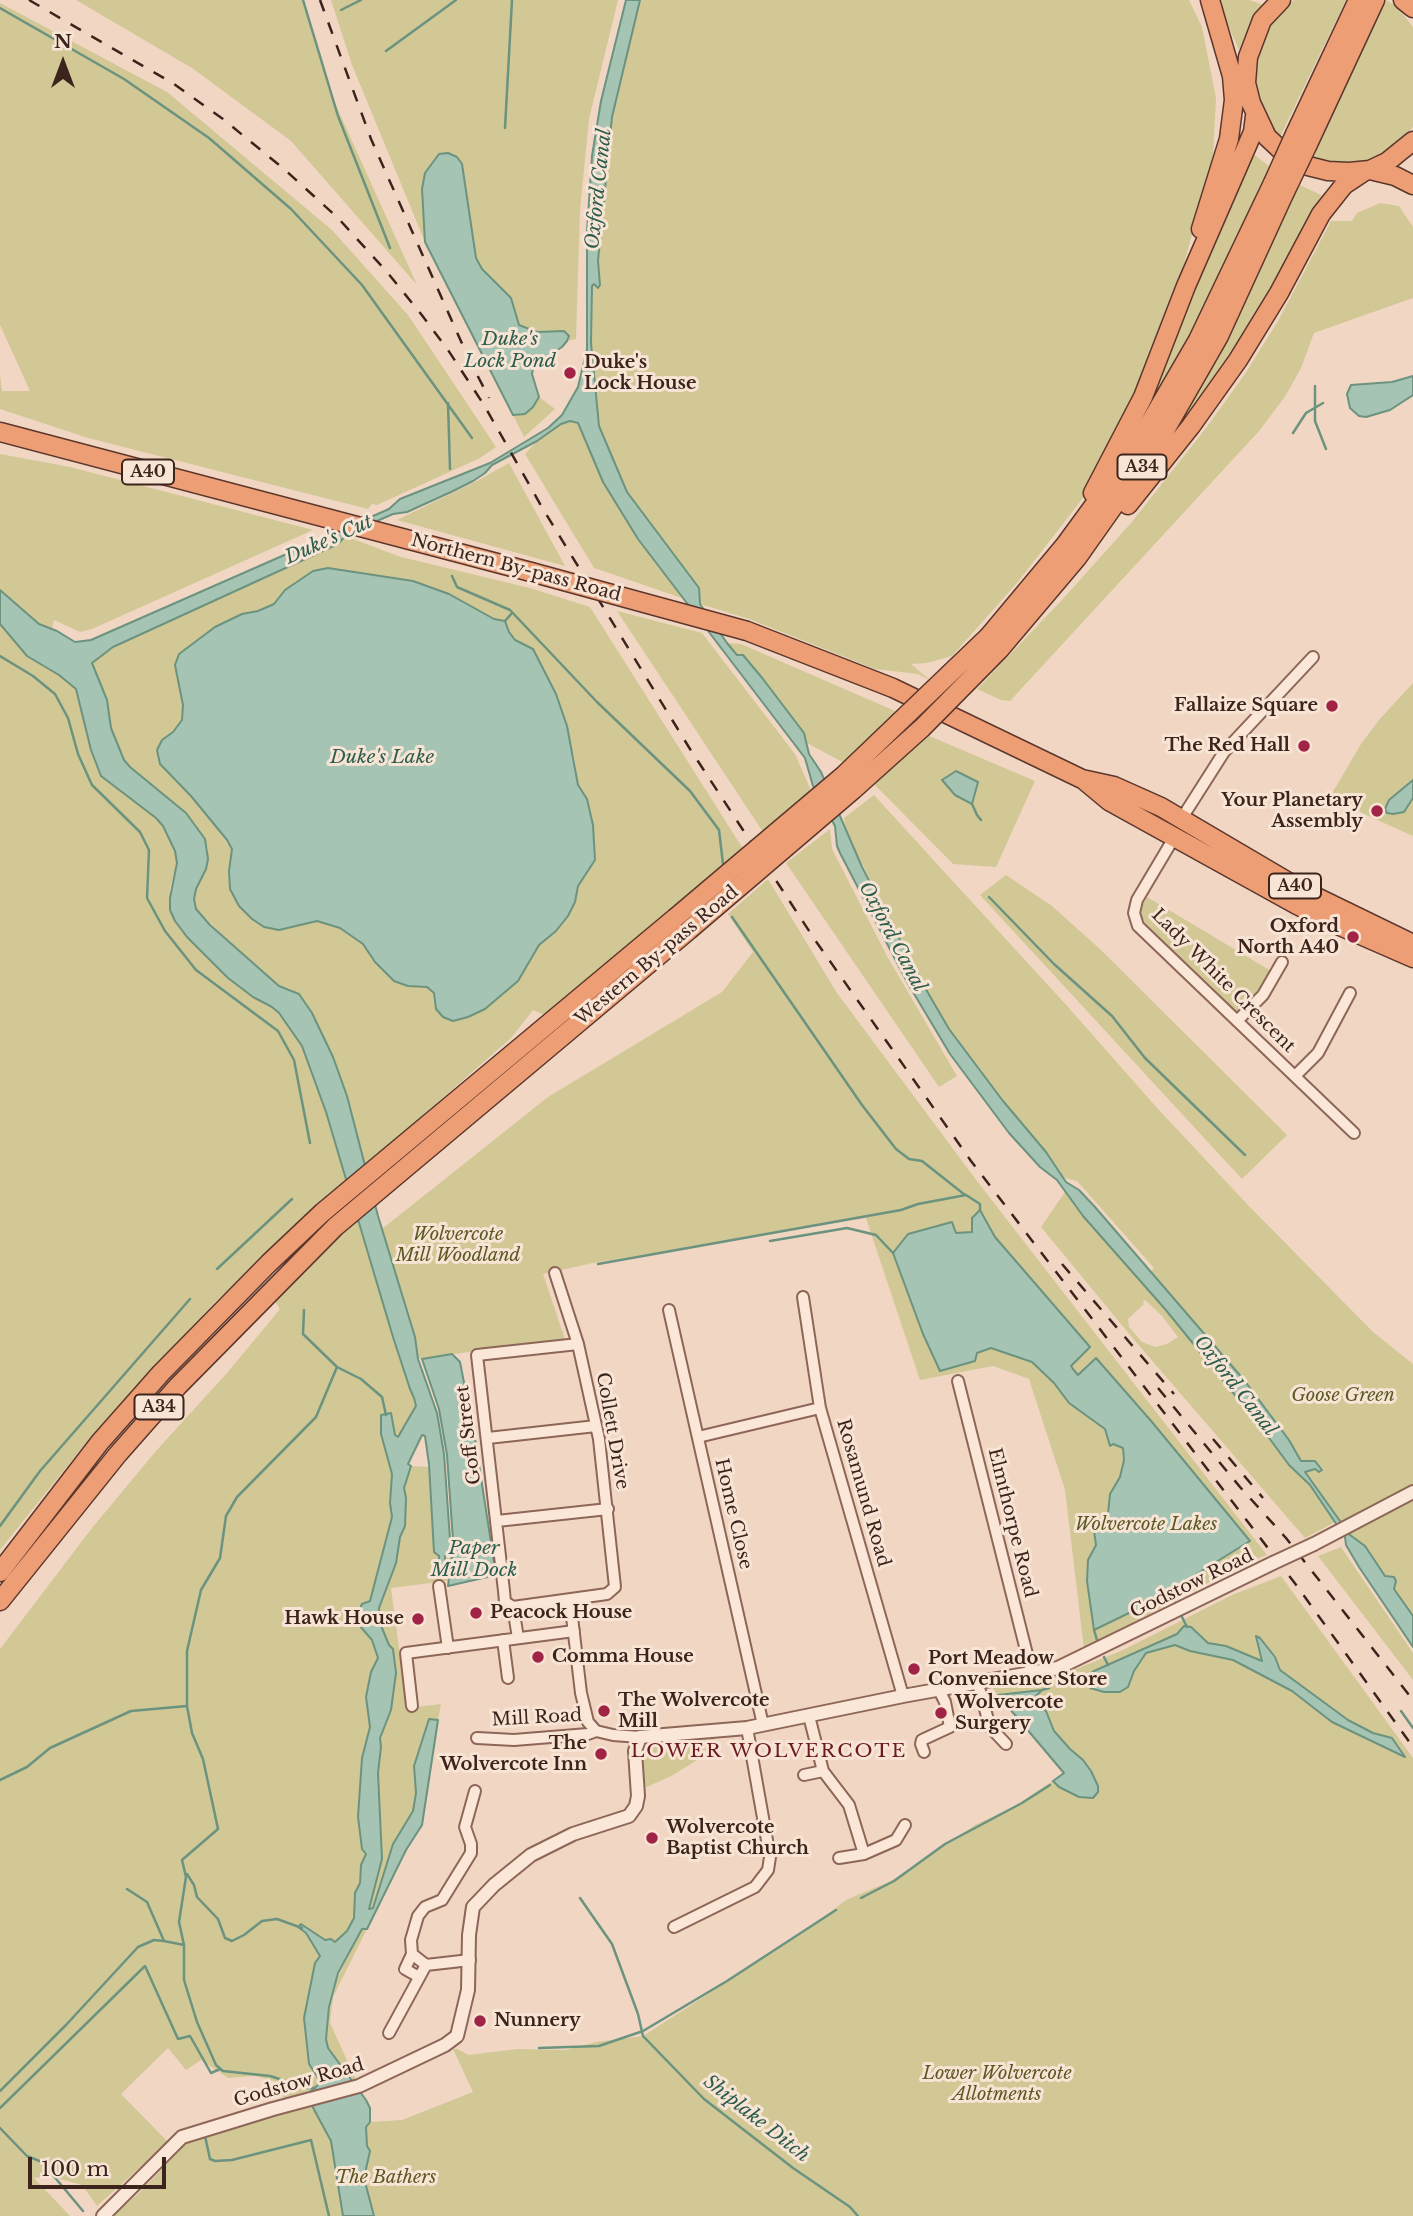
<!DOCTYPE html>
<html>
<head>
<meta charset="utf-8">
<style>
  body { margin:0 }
  #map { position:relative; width:1413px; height:2216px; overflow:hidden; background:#f1d7c3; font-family:"Libre Baskerville",serif }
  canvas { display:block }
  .north { position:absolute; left:28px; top:28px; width:70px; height:70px; -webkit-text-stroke:5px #f8e4d4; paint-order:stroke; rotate:0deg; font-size:19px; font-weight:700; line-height:28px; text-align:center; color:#3c241d }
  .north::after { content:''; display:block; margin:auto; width:24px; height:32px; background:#3c241d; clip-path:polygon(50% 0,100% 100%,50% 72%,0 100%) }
  .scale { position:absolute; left:28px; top:2157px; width:138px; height:32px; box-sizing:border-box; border:4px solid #3c241d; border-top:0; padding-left:9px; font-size:21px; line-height:24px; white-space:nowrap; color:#3c241d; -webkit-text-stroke:5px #f8e4d4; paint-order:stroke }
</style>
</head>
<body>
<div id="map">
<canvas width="1413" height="2216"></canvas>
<div class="north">N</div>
<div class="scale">100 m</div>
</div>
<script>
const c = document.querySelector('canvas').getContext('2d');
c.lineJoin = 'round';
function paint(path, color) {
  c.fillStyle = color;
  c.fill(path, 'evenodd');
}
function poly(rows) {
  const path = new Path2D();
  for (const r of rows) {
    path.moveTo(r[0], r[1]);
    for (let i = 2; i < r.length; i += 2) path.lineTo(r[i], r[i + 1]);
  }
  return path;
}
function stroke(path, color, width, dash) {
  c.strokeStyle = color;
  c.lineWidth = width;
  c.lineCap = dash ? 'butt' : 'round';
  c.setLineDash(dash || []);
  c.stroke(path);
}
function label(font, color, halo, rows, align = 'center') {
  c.font = font + ' "Libre Baskerville",serif';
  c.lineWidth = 6;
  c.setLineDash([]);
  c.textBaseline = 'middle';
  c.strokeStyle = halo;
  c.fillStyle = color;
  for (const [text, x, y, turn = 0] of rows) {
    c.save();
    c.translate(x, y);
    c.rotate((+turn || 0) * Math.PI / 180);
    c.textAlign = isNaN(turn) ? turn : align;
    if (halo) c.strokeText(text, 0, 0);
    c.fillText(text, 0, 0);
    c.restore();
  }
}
const green = poly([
  [76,0,302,0,330,92,417,285,291,141,192,68],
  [331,0,618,0,589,119,580,210,576,339,567,341,562,347,500,349,425,242,352,65],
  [640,0,1189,0,1202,27,1216,98,1213,157,1174,301,1125,417,1083,498,1017,583,952,656,927,663,911,664,931,681,918,674,875,669,749,619,700,604,699,588,631,500,615,468,599,426,597,411,591,343,592,286,593,284,600,285,598,261,612,117],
  [1217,0,1249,0,1264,5,1251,20,1239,50],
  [1294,0,1346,0,1279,139,1271,132,1251,86,1260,37,1281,10],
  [1386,0,1397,7,1413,27,1413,127,1397,145,1380,156,1363,163,1348,165,1311,160],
  [0,3,167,92,332,230,408,315,496,447,480,458,377,505,372,504,368,509,88,438,0,409,0,375,2,391,30,391,0,325],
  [1252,153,1269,166,1268,169,1271,170,1225,273,1152,409,1144,405],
  [1300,185,1325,197,1259,316,1183,427,1179,424,1202,385],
  [1380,203,1399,206,1413,227,1413,298,1314,333,1301,368,1286,395,1260,430,1010,701,1001,700,977,689,1061,601,1131,523,1206,428,1245,374,1278,321,1331,221,1352,221,1357,213],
  [539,397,555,409,524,437,513,415,525,414,533,407],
  [570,421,580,425,603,482,626,521,682,598,594,568,525,454,537,441,561,424],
  [0,454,70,467,313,530,92,629,80,632,54,620,52,628,39,624,0,590],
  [509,463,565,566,397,520,475,482],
  [345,536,401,557,530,588,590,607,745,852,681,906,674,905,547,1016,533,1010,511,1038,413,1124,398,1142,364,1166,347,1096,333,1057,312,1013,291,989,279,986,247,959,196,909,194,899,196,889,206,869,208,848,196,825,186,813,130,767,124,760,111,728,107,700,92,663,102,654,132,638,338,544],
  [366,574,432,587,494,619,505,621,509,632,515,640,533,649,556,694,574,756,578,786,587,799,593,825,587,874,578,886,575,902,556,931,539,945,518,981,503,993,436,1000,435,993,427,987,408,986,375,962,363,944,340,928,317,921,279,930,252,919,239,906,230,889,232,849,191,796,173,779,162,740,173,732,181,720,183,705,179,654,242,614,258,611,274,604,296,581],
  [617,611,702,633,795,754,813,795,765,835],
  [0,624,27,656,59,675,76,689,91,750,101,776,156,818,163,826,175,851,177,863,170,888,170,910,228,978,253,997,272,1007,295,1034,302,1046,326,1112,346,1181,216,1301,89,1439,0,1550],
  [727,643,741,644,902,714,848,765,807,743,804,733,763,679,743,655,737,655],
  [1413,683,1413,836,1366,815,1331,795,1361,744,1379,720],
  [927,735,1035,781,996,867,953,864,874,784],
  [874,795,1068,1007,1158,1109,1247,1204,1373,1332,1413,1364,1413,1484,1359,1517,1342,1524,1334,1516,1305,1472,1315,1469,1319,1472,1321,1470,1315,1461,1301,1462,1289,1439,1244,1380,1151,1271,1154,1268,1077,1181,1061,1177,1046,1152,1003,1101,949,1029,924,986,846,832,844,818],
  [830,829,832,849,887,956,957,1076,939,1087,786,863],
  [1006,875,1052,906,1101,950,1287,1135,1242,1179,980,895],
  [768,879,837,993,977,1181,1267,1555,1245,1563,1084,1649,1065,1490,1029,1379,993,1366,920,1380,866,1218,593,1263,543,1274,565,1339,418,1359,415,1337,382,1229,548,1097,722,992,753,952,728,914],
  [1147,897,1271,971,1259,989,1235,1013,1140,923,1138,913],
  [1065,1192,1083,1216,1165,1309,1261,1427,1289,1465,1310,1485,1335,1522,1305,1538,1130,1335,1041,1227],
  [1145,1300,1162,1316,1178,1337,1167,1344,1155,1347,1142,1342,1129,1327,1128,1319,1144,1304,1143,1301],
  [358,1218,416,1406,398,1437,395,1435,391,1413,381,1434,392,1474,390,1503,392,1517,363,1630,368,1633,372,1640,378,1658,371,1672,366,1697,370,1727,362,1758,358,1817,362,1849,366,1854,361,1865,354,1918,347,1931,334,1943,325,1940,301,1924,320,1956,315,1963,304,2018,309,2064,321,2082,310,2092,284,2100,278,2082,255,2076,228,2078,201,2060,186,2070,168,2048,121,2094,168,2142,97,2206,82,2185,49,2176,34,2178,70,2216,0,2216,0,1649,92,1528,156,1451,227,1373,280,1309,274,1300],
  [411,1466,429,1467,434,1552,445,1563,445,1558,451,1558,447,1581,391,1588,407,1708,441,1704,438,1720,429,1719,415,1761,416,1793,413,1811,393,1845,373,1908,368,1909,382,1859,378,1773,381,1747,380,1738,391,1710,396,1673,393,1649,389,1645,380,1623,379,1608,396,1563,400,1537,405,1526,406,1498,404,1488],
  [1413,1496,1413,1616,1394,1589,1390,1576,1385,1576,1356,1539,1350,1535,1348,1530],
  [1341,1547,1413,1653,1413,1680,1318,1556],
  [1281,1576,1413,1758,1413,2216,374,2216,364,2178,370,2151,367,2146,366,2127,370,2122,402,2120,473,2092,453,2049,457,2049,469,2055,517,2049,566,2050,596,2042,643,2036,803,1933,846,1900,893,1880,975,1825,1015,1806,1063,1774,988,1683,1057,1677,1123,1650,1232,1595],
  [714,1739,717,1748,671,1776,647,1787,642,1786,641,1763,643,1753,652,1744],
  [362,1929,367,1929,333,1997,330,2023,357,2082,354,2083,328,2048,326,2039,333,1987],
  [311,2104,331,2141,343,2216,112,2216,138,2194,188,2142]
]);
const water = poly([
  [626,0,640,0,612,117,598,261,600,285,598,288,594,284,592,286,591,343,599,426,627,492,699,588,700,604,727,643,737,655,743,655,763,679,804,733,809,754,821,772,862,867,924,986,949,1029,1003,1101,1046,1152,1066,1182,1079,1190,1095,1207,1244,1380,1289,1440,1301,1461,1315,1461,1322,1470,1319,1472,1315,1469,1305,1472,1350,1535,1365,1546,1385,1576,1394,1577,1396,1581,1394,1589,1413,1616,1413,1647,1359,1567,1346,1545,1345,1537,1310,1485,1289,1465,1261,1427,1165,1309,1083,1216,1057,1180,1040,1167,1009,1133,950,1054,907,982,840,853,837,846,835,826,813,786,805,758,638,539,603,482,578,423,570,421,561,424,537,441,492,465,485,473,473,481,451,492,407,512,393,514,347,534,338,544,113,647,92,663,107,700,111,728,124,760,130,767,186,813,205,839,208,859,206,869,196,889,194,899,196,909,210,925,279,986,299,994,312,1013,333,1057,347,1096,378,1216,415,1337,418,1359,437,1413,444,1454,451,1553,445,1556,445,1564,439,1564,439,1556,434,1552,429,1464,425,1436,422,1435,408,1464,411,1466,404,1488,406,1498,405,1526,400,1537,396,1563,379,1608,380,1623,389,1645,393,1649,396,1673,391,1710,380,1738,381,1747,378,1773,382,1859,369,1909,373,1908,393,1844,413,1811,416,1793,414,1766,429,1719,438,1720,422,1825,406,1850,367,1929,362,1929,338,1973,329,2007,326,2039,328,2048,366,2100,370,2108,370,2122,366,2127,367,2146,370,2151,364,2178,374,2216,343,2216,331,2141,311,2104,310,2092,321,2082,309,2064,304,2018,315,1963,320,1956,306,1933,298,1927,301,1924,325,1940,331,1939,335,1942,347,1931,354,1918,355,1893,360,1883,361,1865,366,1854,362,1849,358,1817,362,1758,370,1727,366,1697,371,1672,378,1658,372,1640,359,1625,356,1617,362,1604,370,1601,392,1517,390,1503,392,1474,381,1434,381,1415,391,1413,395,1435,398,1437,413,1411,416,1406,414,1398,410,1389,393,1337,326,1112,302,1046,279,1013,272,1007,253,997,228,978,187,937,175,921,170,910,170,898,177,863,175,851,163,826,156,818,101,776,91,750,76,689,59,675,27,656,0,624,0,590,39,624,57,631,75,642,91,640,389,509,400,499,490,463,548,428,562,415,578,387,587,349,587,231,592,156,601,101,626,0],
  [448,153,457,157,462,164,476,258,482,269,511,298,519,325,537,332,564,331,569,336,567,341,562,347,545,358,541,355,535,360,532,374,539,397,533,407,525,414,513,415,425,242,422,189,425,173,439,154,448,153],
  [1413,376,1413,395,1390,410,1366,417,1359,416,1350,408,1347,394,1351,385,1392,382,1413,376],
  [328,568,413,581,449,594,494,619,505,621,509,632,515,640,533,649,556,694,567,726,578,785,587,799,593,825,595,860,578,886,575,902,568,916,556,931,539,945,518,981,485,1009,468,1017,453,1021,443,1017,436,1009,434,993,427,987,408,986,394,981,375,962,363,944,340,928,317,921,279,930,264,927,252,919,239,906,230,889,229,871,232,849,227,840,191,796,160,764,157,750,162,740,173,732,182,720,183,705,175,665,179,654,215,627,242,614,258,611,274,604,285,590,313,571,328,568],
  [956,771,978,782,972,804,955,795,942,780,956,771],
  [1413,780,1413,798,1404,812,1393,814,1387,813,1385,809,1389,800,1413,780],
  [980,1210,995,1237,1090,1347,1071,1366,1073,1369,1078,1375,1096,1358,1152,1422,1250,1541,1174,1588,1173,1597,1166,1595,1094,1630,1087,1581,1088,1560,1096,1545,1093,1524,1108,1514,1110,1494,1120,1477,1124,1460,1123,1448,1113,1444,1110,1446,1105,1429,1069,1403,1054,1383,1032,1362,991,1348,977,1353,975,1361,940,1371,923,1334,893,1253,908,1234,952,1222,956,1233,972,1232,972,1218,980,1210],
  [452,1354,460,1362,475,1439,496,1575,448,1586,451,1559,454,1554,447,1455,439,1409,422,1359,452,1354],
  [1184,1626,1191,1627,1208,1643,1226,1646,1262,1661,1256,1636,1260,1638,1275,1657,1280,1670,1348,1720,1373,1733,1392,1738,1405,1757,1332,1722,1292,1691,1233,1660,1190,1651,1175,1645,1146,1653,1134,1671,1128,1687,1120,1692,1104,1692,1090,1688,1086,1682,1086,1676,1094,1671,1177,1634,1184,1626],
  [1042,1690,1033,1699,1046,1711,1054,1731,1070,1749,1083,1760,1091,1771,1098,1786,1098,1792,1093,1798,1079,1797,1059,1787,1053,1781,1064,1773,998,1695,1042,1690]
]);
const stream = poly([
  [303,0,338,116,390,248],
  [0,8,124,79,209,138,291,209,362,285,472,438],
  [341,10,361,0],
  [386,51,456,0],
  [505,128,512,0],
  [1315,386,1315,421,1326,449],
  [448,403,450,469],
  [1293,433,1306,413,1323,403],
  [452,576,457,587,510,610,597,702,690,791,719,830,723,864],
  [505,621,512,613],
  [0,656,33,676,55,694,68,718,78,754,92,785,140,832,149,850,147,898,165,931,196,970,278,1031,294,1060,310,1143],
  [972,804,977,815,981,820],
  [989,897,1054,964,1112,1016,1145,1058,1245,1155],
  [732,917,862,1105,896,1149,909,1159,922,1161,965,1195],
  [770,1241,847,1228,876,1235,893,1253],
  [598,1264,901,1210,918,1204,966,1195,980,1204,980,1210],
  [217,1269,292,1199],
  [304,1310,303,1334,337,1367,361,1379,382,1397,386,1415],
  [0,1526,40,1471,190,1299],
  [1173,1597,1175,1602],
  [1182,1617,1187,1627],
  [1094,1630,1097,1640],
  [1104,1657,1108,1665],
  [1063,1684,1086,1677],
  [1042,1690,1049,1688],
  [187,1706,187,1651,201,1590,220,1558,226,1516,237,1497,316,1417,337,1367],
  [1401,1711,1413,1728],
  [0,1780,27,1767,50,1748,131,1711,187,1706,192,1733,203,1759,218,1829,182,1860,186,1877,179,1922,184,1945,184,1980,197,2022,216,2065,223,2071,270,2076,307,2088,315,2088],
  [187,1874,194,1885,197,1897,218,1919,225,1938,232,1941,244,1935,262,1921,277,1919,302,1928],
  [127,1889,147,1902,164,1941,184,1945],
  [580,1898,612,1944,638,2014,643,2036,704,2099,793,2168,850,2207,858,2216],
  [861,1898,894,1881,945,1844,1022,1803,1050,1785],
  [539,2048,599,2046,643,2031,727,1981,836,1910],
  [0,2091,66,2025,138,1947,154,1940,164,1941],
  [0,2108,145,1966,178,2039,190,2036,211,2073,220,2069],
  [0,2128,27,2156,42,2162,83,2211],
  [205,2136,210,2159,215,2161,232,2160,311,2140,329,2216]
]);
const minor = poly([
  [1182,818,1224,752,1313,657],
  [1175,836,1137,900,1134,913,1138,926,1354,1133],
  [1237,1021,1263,995,1282,962],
  [1295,1076,1318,1053,1350,993],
  [803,1297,820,1408,903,1696],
  [669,1310,763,1725],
  [958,1381,1032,1674],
  [698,1437,820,1408],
  [488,1438,596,1426],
  [497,1521,608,1509],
  [439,1586,448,1648],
  [570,1600,581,1693,588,1722,596,1731],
  [513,1607,607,1594,615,1587,599,1439,578,1344,555,1273],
  [513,1607,505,1602,504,1591,477,1355,578,1344],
  [513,1607,518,1638],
  [503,1640,508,1678],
  [978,1684,990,1727,1006,1744],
  [412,1706,406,1653,574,1631],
  [809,1716,823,1771,849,1805,864,1854,896,1840,905,1825],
  [477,1738,514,1740,588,1734,596,1731,613,1735,640,1737],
  [924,1752,921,1744,922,1740,950,1727,945,1702,939,1690],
  [804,1775,823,1771],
  [839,1858,864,1854],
  [674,1927,755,1887,768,1870,770,1857,747,1728],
  [412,1954,405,1969,419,1977],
  [470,1960,426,1965,412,1954,411,1940,418,1916,425,1907,442,1900,471,1853,471,1844,465,1827,475,1791],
  [389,2033,426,1965]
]);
const tertiary = poly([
  [1314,1544,1413,1492],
  [103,2216,182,2137,273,2109,359,2086,445,2045,457,2036,468,1990,469,1935,473,1907,494,1885,531,1855,573,1834,629,1816,636,1806,638,1796,635,1751,640,1737,747,1728,903,1696,1058,1668,1273,1563]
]);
const trunk = poly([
  [1281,0,1262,20,1248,57,1246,83,1251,103,1267,137,1284,153,1308,166,1328,171,1349,172,1370,170,1387,162,1413,141],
  [1403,0,1413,8],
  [1295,134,1358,0],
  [1308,144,1375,0],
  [1370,170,1395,176,1413,185],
  [1201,229,1229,139,1234,100,1232,76,1210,0],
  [0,432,531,572],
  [1093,493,1143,397,1186,286,1253,132,1255,116],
  [1128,505,1191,426,1238,360,1279,293,1321,214,1344,185,1365,171],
  [747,631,893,688,1082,779,1114,786,1161,807,1302,890,1413,944],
  [989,636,1065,545,1133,452,1198,340,1273,183],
  [1000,649,1077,558,1156,446,1219,336,1284,194],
  [1085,781,1109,801,1299,906,1326,920,1413,958],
  [0,1572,100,1442,161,1373,269,1263,323,1212,675,918],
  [0,1601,118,1454,178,1386,335,1227,689,930]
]);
const rail = poly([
  [29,0,174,84,223,119,284,169,338,218,387,272,421,314,448,350,484,405,543,509,690,749,815,940,971,1161,1297,1586,1413,1747],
  [320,0,371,139,468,357,489,398],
  [1062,1264,1174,1394],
  [1158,1388,1240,1487,1286,1538,1413,1700],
  [1213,1439,1263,1498]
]);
const tertiaryBridge = poly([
  [1273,1563,1314,1544]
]);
const trunkBridge = poly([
  [1273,183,1295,134],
  [1284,194,1308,144],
  [531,572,747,631],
  [675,918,844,775,989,636],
  [689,930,853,790,922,728,1000,649]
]);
const markers = [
  [570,373,7,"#a12446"],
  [1332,706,7,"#a12446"],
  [1304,746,7,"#a12446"],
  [1377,811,7,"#a12446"],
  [1353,937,7,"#a12446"],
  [476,1613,7,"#a12446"],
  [418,1619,7,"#a12446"],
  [538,1657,7,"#a12446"],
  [914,1669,7,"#a12446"],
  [604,1711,7,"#a12446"],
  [941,1713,7,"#a12446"],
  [601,1754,7,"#a12446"],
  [652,1838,7,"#a12446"],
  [480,2021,7,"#a12446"]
];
const shields = [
  [1142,467,49],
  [148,472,52],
  [1295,886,52],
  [159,1407,49]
];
const shieldNames = [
  ["A34",1142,467],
  ["A40",148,472],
  ["A40",1295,886],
  ["A34",159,1407]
];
const poiNames = [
  ["Duke's",584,363],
  ["Lock House",584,384],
  ["Fallaize Square",1318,706,"right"],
  ["The Red Hall",1290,746,"right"],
  ["Your Planetary",1363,801,"right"],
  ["Assembly",1363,822,"right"],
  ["Oxford",1339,927,"right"],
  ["North A40",1339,948,"right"],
  ["Peacock House",490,1613],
  ["Hawk House",404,1619,"right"],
  ["Comma House",552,1657],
  ["Port Meadow",928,1659],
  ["Convenience Store",928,1680],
  ["The Wolvercote",618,1701],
  ["Mill",618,1722],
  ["Wolvercote",955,1703],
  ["Surgery",955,1724],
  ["The",587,1744,"right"],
  ["Wolvercote Inn",587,1765,"right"],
  ["Wolvercote",666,1828],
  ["Baptist Church",666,1849],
  ["Nunnery",494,2021]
];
const streetNames = [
  ["Northern By-pass Road",516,568,15],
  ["Western By-pass Road",657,956,-40],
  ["Lady White Crescent",1223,981,45],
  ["Collett Drive",612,1431,80],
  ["Goff Street",469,1435,-97],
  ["Rosamund Road",863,1493,74],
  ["Home Close",733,1514,77],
  ["Elmthorpe Road",1012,1523,76],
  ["Godstow Road",1192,1584,-26],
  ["Mill Road",537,1718,-3],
  ["Godstow Road",299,2083,-16]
];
const parkNames = [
  ["Wolvercote",458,1235],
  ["Mill Woodland",458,1256],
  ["Goose Green",1343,1396],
  ["Wolvercote Lakes",1146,1525],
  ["Lower Wolvercote",997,2074],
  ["Allotments",997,2095],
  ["The Bathers",386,2178]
];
const waterNames = [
  ["Oxford Canal",599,189,-84],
  ["Duke's",510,340],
  ["Lock Pond",510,362],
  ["Duke's Cut",329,540,-24],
  ["Duke's Lake",382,758],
  ["Oxford Canal",892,937,62],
  ["Oxford Canal",1235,1386,52],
  ["Paper",474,1549],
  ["Mill Dock",474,1571],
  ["Shiplake Ditch",756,2119,38]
];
const neighbourhoodNames = [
  ["LOWER WOLVERCOTE",769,1752]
];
paint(green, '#d1c896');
paint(water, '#a6c4b3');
stroke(water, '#6b937f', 2);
stroke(stream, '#6b937f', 2.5);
stroke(minor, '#8d6658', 14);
stroke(tertiary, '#8d6658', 16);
stroke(trunk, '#5b362d', 21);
stroke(minor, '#fbe7d8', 10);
stroke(tertiary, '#fbe7d8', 12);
stroke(trunk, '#ee9e74', 18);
stroke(rail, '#3c241d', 2.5, [12, 12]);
stroke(tertiaryBridge, '#8d6658', 16, []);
stroke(trunkBridge, '#5b362d', 21, []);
stroke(tertiaryBridge, '#fbe7d8', 12);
stroke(trunkBridge, '#ee9e74', 18);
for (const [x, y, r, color] of markers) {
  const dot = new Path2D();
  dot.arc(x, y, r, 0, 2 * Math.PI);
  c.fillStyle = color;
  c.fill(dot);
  stroke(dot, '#f8e4d4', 2.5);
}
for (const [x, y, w] of shields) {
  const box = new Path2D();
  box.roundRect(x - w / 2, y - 12.5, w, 25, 5);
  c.fillStyle = '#f8e4d4';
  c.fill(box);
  stroke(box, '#3c241d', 2);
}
label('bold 16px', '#3c241d', null, shieldNames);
label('bold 18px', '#3c241d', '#f8e4d4', poiNames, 'left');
label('18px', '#3c241d', '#f8e4d4', streetNames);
label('italic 18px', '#5a5923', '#f8e4d4', parkNames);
label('italic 19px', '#2c5d4d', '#f8e4d4', waterNames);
c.letterSpacing = '2px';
label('19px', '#6c1a1f', '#f8e4d4', neighbourhoodNames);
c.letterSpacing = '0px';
</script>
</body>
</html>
